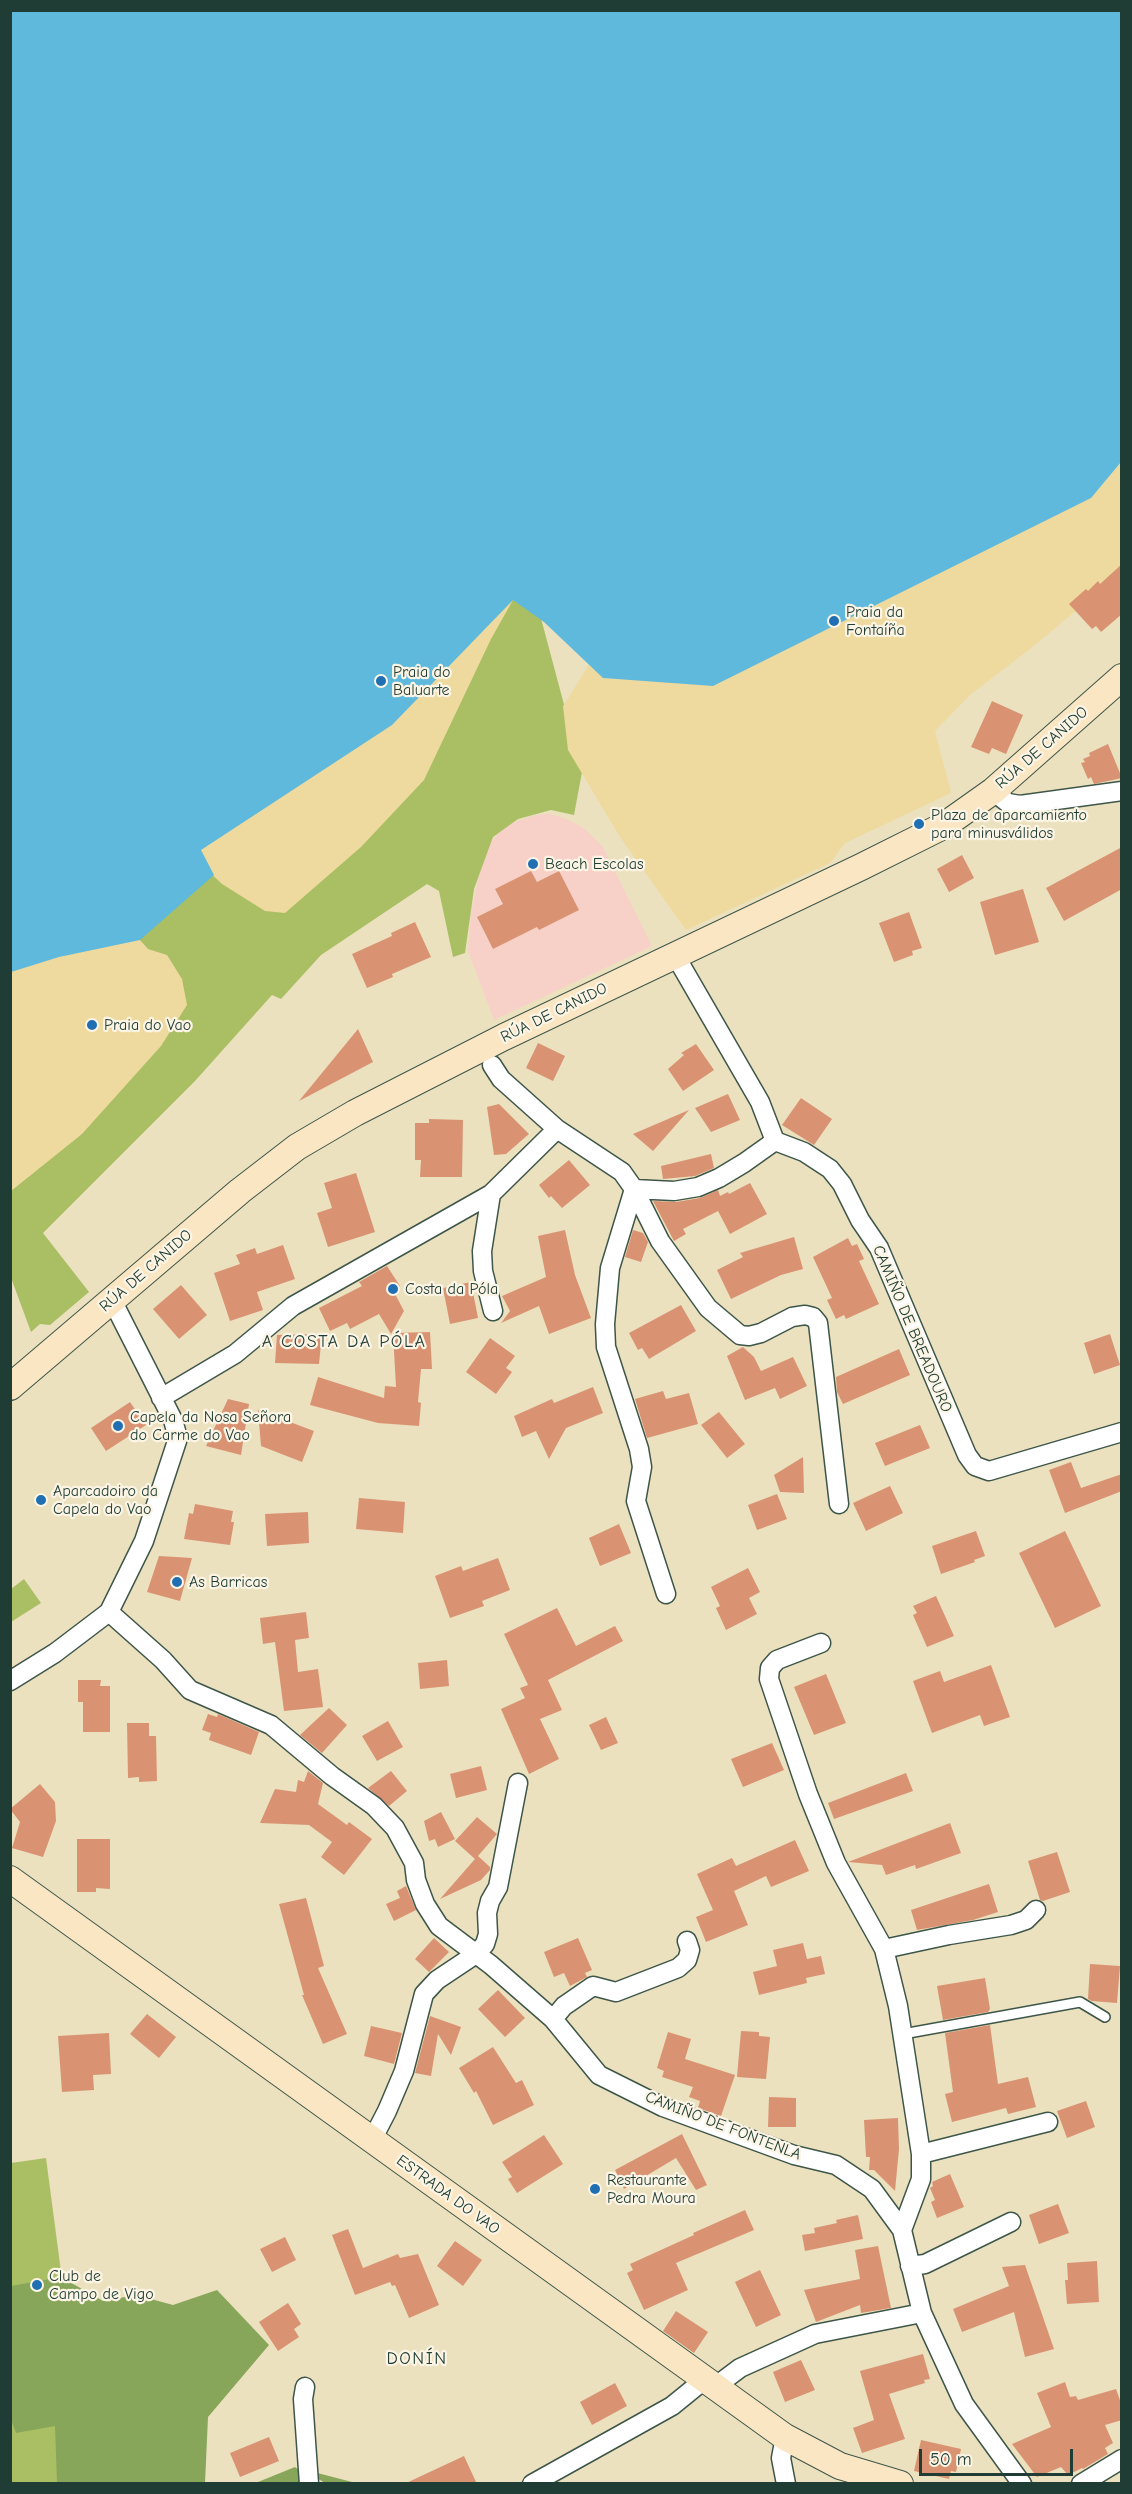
<!DOCTYPE html>
<html>
<head>
<meta charset="utf-8">
<style>
  body { margin:0 }
  #map { position:relative; width:1132px; height:2494px; overflow:hidden; background:#ebe1be; font-family:"Comic Neue",sans-serif }
  canvas { display:block }
  .frame { position:absolute; inset:0; border:12px solid #1f3d34; pointer-events:none }
  .scale { position:absolute; left:919px; top:2449px; width:154px; height:27px; box-sizing:border-box; border:3px solid #1f3d34; border-top:0; padding-left:8px; font-size:18px; line-height:21px; white-space:nowrap; color:#1f3d34; -webkit-text-stroke:4px #fcf5e5; paint-order:stroke }
</style>
</head>
<body>
<div id="map">
<canvas width="1132" height="2494"></canvas>
<div class="frame"></div>
<div class="scale">50 m</div>
</div>
<script>
const c = document.querySelector('canvas').getContext('2d');
c.lineJoin = 'round';
function paint(path, color) {
  c.fillStyle = color;
  c.fill(path, 'evenodd');
}
function poly(rows) {
  const path = new Path2D();
  for (const r of rows) {
    path.moveTo(r[0], r[1]);
    for (let i = 2; i < r.length; i += 2) path.lineTo(r[i], r[i + 1]);
  }
  return path;
}
function stroke(path, color, width, dash) {
  c.strokeStyle = color;
  c.lineWidth = width;
  c.lineCap = dash ? 'butt' : 'round';
  c.setLineDash(dash || []);
  c.stroke(path);
}
function label(font, color, halo, rows, align = 'center') {
  c.font = font + ' "Comic Neue",sans-serif';
  c.lineWidth = 4.5;
  c.setLineDash([]);
  c.textBaseline = 'middle';
  c.strokeStyle = halo;
  c.fillStyle = color;
  for (const [text, x, y, turn = 0] of rows) {
    c.save();
    c.translate(x, y);
    c.rotate((+turn || 0) * Math.PI / 180);
    c.textAlign = isNaN(turn) ? turn : align;
    if (halo) c.strokeText(text, 0, 0);
    c.fillText(text, 0, 0);
    c.restore();
  }
}
const built = poly([
  [550,814,564,818,584,828,603,847,652,946,494,1020,468,951,471,914,484,852,498,833,512,823,535,815]
]);
const green = poly([
  [503,476,582,772,574,815,551,810,518,819,493,837,474,889,465,953,453,957,439,891,427,884,321,955,281,999,272,995,195,1081,43,1233,89,1292,50,1325,40,1324,31,1332,10,1275,10,875],
  [24,1579,41,1603,11,1622,11,1589],
  [46,2158,79,2408,57,2483,11,2484,11,2163]
]);
const forest = poly([
  [61,2277,103,2301,136,2295,173,2305,217,2290,269,2345,208,2417,205,2483,57,2483,55,2426,16,2433,10,2417,11,2286],
  [295,2467,315,2483,253,2484],
  [302,2469,356,2483,325,2483]
]);
const sand = poly([
  [1121,301,1121,573,1030,649,971,694,935,731,951,793,845,843,830,863,686,930,620,837,568,750,563,706,592,660],
  [513,600,491,639,424,780,361,847,285,913,265,911,222,884,184,848],
  [11,876,140,940,148,949,167,955,182,979,187,1005,161,1046,82,1134,11,1191]
]);
const water = poly([
  [11,10,1121,11,1121,462,1091,498,713,686,603,678,544,622,513,600,392,725,201,850,214,875,140,940,59,957,11,972]
]);
const building = poly([
  [1122,564,1122,614,1101,632,1096,626,1092,629,1069,604,1086,589,1088,591,1098,581,1100,584],
  [992,701,1023,715,1006,754,992,748,989,754,971,747],
  [1108,744,1122,778,1094,784,1091,777,1088,779,1081,763,1085,762,1083,759,1090,756,1089,753],
  [1122,847,1122,889,1064,921,1046,888],
  [962,855,974,878,949,892,937,869],
  [531,871,537,882,559,871,579,910,539,930,537,927,493,949,477,917,503,904,495,889],
  [1023,889,1039,942,995,955,980,902],
  [909,912,922,948,912,951,913,955,894,962,879,923],
  [415,922,431,957,392,974,393,977,367,988,352,954,392,936,391,933],
  [358,1029,373,1062,299,1101],
  [538,1043,565,1056,553,1081,526,1068],
  [696,1044,714,1070,683,1091,668,1069,684,1055,681,1053],
  [728,1094,740,1120,711,1132,695,1108],
  [801,1098,832,1119,814,1145,782,1125],
  [499,1104,529,1134,506,1154,494,1155,487,1107],
  [689,1110,653,1151,633,1134],
  [429,1119,463,1120,462,1177,420,1177,421,1160,415,1160,415,1123,429,1123],
  [711,1154,714,1168,695,1176,663,1179,661,1166],
  [569,1160,590,1185,562,1208,551,1196,549,1198,539,1185],
  [356,1173,375,1232,328,1247,317,1213,332,1208,324,1183],
  [750,1183,767,1214,730,1234,718,1211,683,1229,686,1234,674,1241,653,1201,676,1202,700,1198,718,1190,720,1196,728,1192,729,1194],
  [565,1230,575,1275,591,1318,549,1334,539,1306,501,1323,510,1311,502,1296,546,1277,538,1236],
  [633,1230,643,1233,648,1242,641,1262,625,1257],
  [794,1237,803,1269,781,1275,731,1299,717,1270,743,1257,740,1253],
  [848,1238,852,1246,857,1244,864,1259,859,1261,879,1304,846,1319,844,1315,836,1319,827,1300,832,1298,813,1257],
  [283,1245,295,1279,257,1292,263,1310,230,1321,214,1273,240,1264,236,1255,255,1248,257,1254],
  [387,1266,400,1286,393,1290,404,1311,391,1334,379,1314,350,1329,347,1323,330,1331,319,1308,362,1286,359,1282],
  [471,1282,478,1318,450,1324,443,1288],
  [181,1285,207,1315,179,1339,153,1309],
  [681,1305,696,1331,649,1359,642,1348,638,1350,629,1333],
  [430,1332,432,1369,421,1369,418,1402,421,1403,419,1426,378,1423,310,1405,318,1377,384,1398,385,1386,396,1387,393,1333],
  [322,1334,319,1364,275,1363,277,1335],
  [1110,1334,1120,1365,1094,1374,1084,1343],
  [490,1338,515,1356,506,1368,512,1372,496,1394,466,1372],
  [743,1347,754,1357,761,1371,793,1357,807,1386,780,1399,775,1388,745,1400,727,1356],
  [899,1349,910,1375,843,1404,837,1392,836,1377],
  [593,1387,603,1413,566,1428,549,1459,536,1431,522,1437,514,1416,552,1399,554,1403],
  [663,1391,666,1399,689,1393,698,1424,647,1438,635,1399],
  [228,1399,249,1404,241,1455,206,1446],
  [130,1402,146,1425,106,1451,91,1428],
  [258,1410,314,1431,302,1462,261,1446],
  [719,1412,745,1444,727,1458,701,1425],
  [920,1425,930,1448,885,1466,875,1443],
  [803,1457,804,1493,780,1492,774,1475],
  [1071,1462,1081,1488,1122,1474,1122,1491,1065,1513,1049,1470],
  [890,1486,903,1513,866,1531,853,1503],
  [777,1494,787,1519,757,1530,748,1505],
  [359,1498,405,1502,403,1533,356,1529],
  [195,1504,233,1511,231,1522,234,1522,230,1545,184,1539,189,1513,193,1514],
  [308,1512,309,1543,267,1546,265,1514],
  [619,1524,631,1553,600,1566,589,1538],
  [976,1531,985,1556,974,1560,975,1562,941,1574,932,1546],
  [1065,1531,1101,1606,1055,1628,1019,1553],
  [159,1556,192,1558,180,1601,147,1592],
  [498,1558,510,1590,482,1601,484,1606,450,1618,435,1576,461,1566,463,1571],
  [748,1568,760,1592,749,1598,757,1614,726,1630,716,1608,720,1606,711,1587],
  [936,1596,954,1636,927,1647,913,1615,917,1613,913,1606],
  [557,1608,576,1646,615,1626,623,1641,548,1680,562,1710,540,1719,559,1759,529,1774,501,1709,525,1698,520,1688,528,1685,504,1634],
  [306,1612,309,1638,295,1640,298,1672,318,1669,323,1707,284,1711,275,1642,263,1644,260,1618],
  [447,1660,449,1686,420,1689,418,1663],
  [991,1665,1010,1717,984,1726,980,1715,932,1733,913,1681,940,1671,944,1682],
  [826,1674,846,1723,814,1735,794,1687],
  [78,1680,101,1680,100,1686,110,1686,110,1732,83,1732,83,1702,78,1702],
  [329,1708,347,1725,322,1753,300,1735],
  [208,1714,217,1717,218,1714,259,1732,251,1755,209,1740,211,1733,202,1730],
  [606,1717,618,1743,601,1750,589,1725],
  [388,1721,403,1747,377,1761,362,1736],
  [127,1723,149,1723,149,1736,156,1736,157,1781,139,1782,139,1777,128,1778],
  [772,1743,784,1770,743,1787,731,1759],
  [481,1766,487,1790,456,1798,450,1774],
  [308,1771,323,1783,318,1804,347,1825,349,1822,372,1839,344,1875,321,1857,332,1842,309,1825,260,1823,275,1789,296,1792,298,1780,304,1782],
  [391,1771,407,1791,389,1806,368,1788],
  [906,1773,913,1791,834,1819,828,1803],
  [40,1784,55,1802,56,1821,43,1857,12,1848,20,1822,10,1809],
  [441,1812,455,1839,438,1847,435,1839,429,1841,424,1821],
  [477,1817,497,1834,478,1856,490,1867,490,1870,481,1880,440,1899,475,1859,455,1841],
  [950,1823,961,1853,916,1869,915,1865,886,1875,882,1865,848,1862],
  [77,1839,110,1839,110,1889,96,1888,96,1892,77,1892],
  [795,1840,809,1871,771,1887,766,1876,734,1891,748,1925,706,1942,696,1917,713,1910,697,1874,732,1858,736,1866],
  [1057,1852,1070,1892,1043,1901,1040,1900,1028,1861],
  [989,1884,998,1912,973,1920,917,1930,911,1910],
  [406,1886,416,1910,394,1921,386,1904,400,1898,397,1891],
  [306,1898,324,1966,318,1968,347,2034,323,2044,302,1995,304,1995,279,1904],
  [434,1938,449,1952,429,1972,415,1959],
  [578,1938,592,1970,585,1973,587,1977,570,1986,564,1973,554,1977,544,1952],
  [803,1943,807,1959,821,1956,825,1974,806,1978,807,1983,759,1995,753,1972,777,1966,773,1950],
  [1090,1964,1120,1966,1117,2003,1092,2001,1088,1999],
  [985,1978,990,2009,988,2012,943,2020,937,1986],
  [498,1990,525,2018,505,2037,478,2009],
  [147,2014,176,2037,159,2058,130,2034],
  [430,2016,461,2027,451,2055,438,2034,431,2076,415,2073],
  [990,2025,998,2084,1028,2077,1036,2107,1008,2114,1006,2108,952,2122,945,2094,953,2092,945,2033],
  [371,2026,402,2033,394,2064,364,2056],
  [741,2031,759,2032,759,2036,770,2037,766,2079,737,2077],
  [668,2032,691,2039,685,2059,735,2075,721,2116,698,2108,700,2101,689,2097,693,2087,662,2077,664,2071,657,2068],
  [109,2033,111,2074,93,2075,94,2090,62,2092,58,2036],
  [493,2047,516,2083,522,2080,534,2105,493,2125,476,2091,474,2093,459,2068],
  [769,2097,796,2098,796,2127,768,2127],
  [1086,2101,1095,2127,1067,2138,1057,2111],
  [898,2118,899,2149,895,2191,874,2170,869,2170,870,2157,866,2157,864,2120],
  [682,2134,707,2185,696,2190,676,2158,624,2189,615,2170],
  [544,2135,563,2164,517,2193,508,2179,512,2177,502,2162],
  [950,2174,964,2207,937,2218,931,2202,935,2200,930,2188,933,2186,932,2182],
  [1058,2204,1069,2233,1039,2244,1029,2215],
  [745,2210,754,2230,676,2263,688,2290,644,2310,627,2273,633,2270,630,2264,694,2235,693,2233],
  [858,2215,863,2239,805,2251,802,2235,815,2233,814,2228,837,2223,836,2220],
  [348,2229,363,2268,398,2254,400,2258,418,2254,439,2305,409,2318,395,2285,392,2286,390,2282,355,2295,332,2235],
  [285,2237,296,2260,272,2272,260,2249],
  [455,2241,482,2260,463,2286,437,2266],
  [878,2246,891,2308,861,2313,860,2305,816,2322,804,2290,860,2279,855,2250],
  [1097,2261,1099,2302,1067,2304,1065,2280,1068,2280,1067,2263],
  [1025,2265,1054,2349,1025,2357,1014,2312,962,2332,953,2309,1009,2286,1002,2267],
  [760,2270,781,2315,756,2327,735,2282],
  [288,2303,301,2324,294,2329,299,2337,278,2351,259,2322],
  [676,2311,708,2332,694,2353,663,2331],
  [923,2354,930,2379,924,2380,925,2383,889,2394,905,2439,862,2453,853,2428,874,2420,860,2371],
  [801,2360,815,2390,785,2402,773,2372],
  [1065,2382,1070,2397,1076,2396,1078,2400,1116,2389,1122,2406,1122,2420,1105,2425,1113,2443,1105,2448,1108,2454,1083,2469,1082,2468,1068,2475,1061,2467,1037,2477,1012,2444,1051,2427,1037,2393],
  [615,2383,627,2406,592,2425,580,2402],
  [269,2437,279,2461,240,2477,230,2453],
  [921,2440,961,2449,956,2472,951,2471,949,2479,914,2471],
  [464,2456,477,2484,404,2484]
]);
const lane = poly([
  [903,2034,1080,2002,1105,2017]
]);
const street = poly([
  [993,791,1008,803,1020,805,1122,791],
  [675,955,760,1102,775,1141,804,1152,830,1169,842,1184,860,1220,879,1248,967,1455,975,1466,989,1471,1122,1432],
  [492,1065,501,1079,557,1129],
  [634,1189,610,1268,605,1324,606,1347,639,1449,642,1467,636,1501,666,1594],
  [634,1189,674,1191,698,1187,719,1178,744,1163,775,1141],
  [491,1194,482,1251,483,1271,493,1311],
  [161,1398,235,1354,293,1306,491,1194,557,1129,622,1172,634,1189,660,1241,708,1308,740,1335,749,1336,761,1333,792,1317,805,1315,813,1317,818,1323,839,1504],
  [109,1612,163,1660,190,1690,271,1725,332,1776,374,1806,395,1828,414,1863,416,1880,425,1904,439,1926,491,1965,553,2019,599,2075,663,2107,794,2155,836,2165,872,2189,902,2230],
  [821,1643,777,1660,770,1668,769,1679,808,1794,836,1863,884,1949,898,2006,921,2154,921,2179,902,2230,922,2313,964,2404,1022,2484],
  [10,1681,55,1653,109,1612,144,1541,178,1438,173,1420,112,1300],
  [884,1949,949,1935,1011,1925,1026,1920,1036,1910],
  [553,2019,564,2006,593,1986,616,1992,678,1968,687,1960,690,1950,687,1941],
  [372,2140,387,2111,404,2071,424,1994,437,1980,476,1954,485,1944,488,1934,487,1913,490,1901,498,1887,518,1783],
  [921,2154,1048,2122],
  [910,2266,925,2264,1011,2222],
  [305,2387,303,2399,309,2484],
  [717,2389,724,2380,740,2368,815,2334,922,2313],
  [785,2437,781,2458,786,2484],
  [532,2484,672,2406,704,2380],
  [1081,2484,1122,2459]
]);
const secondary = poly([
  [10,1387,240,1191,297,1147,355,1113,504,1037,861,867,945,825,993,791,1122,677],
  [10,1879,785,2437,840,2466,900,2484]
]);
const markers = [
  [834,621,6,"#1f6fb2"],
  [381,681,6,"#1f6fb2"],
  [919,824,6,"#1f6fb2"],
  [533,864,6,"#1f6fb2"],
  [92,1025,6,"#1f6fb2"],
  [393,1289,6,"#1f6fb2"],
  [118,1426,6,"#1f6fb2"],
  [41,1500,6,"#1f6fb2"],
  [177,1582,6,"#1f6fb2"],
  [595,2189,6,"#1f6fb2"],
  [37,2285,6,"#1f6fb2"]
];
const poiNames = [
  ["Praia da",846,612],
  ["Fontaíña",846,630],
  ["Praia do",393,672],
  ["Baluarte",393,690],
  ["Plaza de aparcamiento",931,815],
  ["para minusválidos",931,833],
  ["Beach Escolas",545,864],
  ["Praia do Vao",104,1025],
  ["Costa da Póla",405,1289],
  ["Capela da Nosa Señora",130,1417],
  ["do Carme do Vao",130,1435],
  ["Aparcadoiro da",53,1491],
  ["Capela do Vao",53,1509],
  ["As Barricas",189,1582],
  ["Restaurante",607,2180],
  ["Pedra Moura",607,2198],
  ["Club de",49,2276],
  ["Campo de Vigo",49,2294]
];
const streetNames = [
  ["RÚA DE CANIDO",1042,748,-41],
  ["RÚA DE CANIDO",554,1013,-26],
  ["RÚA DE CANIDO",146,1271,-41],
  ["CAMIÑO DE BREADOURO",912,1329,67],
  ["CAMIÑO DE FONTENLA",723,2126,21],
  ["ESTRADA DO VAO",448,2195,36]
];
const neighbourhoodNames = [
  ["A COSTA DA PÓLA",344,1342],
  ["DONÍN",417,2359]
];
paint(built, '#f7d1c7');
paint(green, '#aabf63');
paint(forest, '#87a659');
paint(sand, '#eeda9e');
paint(water, '#5fb9dc');
paint(building, '#d99373');
stroke(lane, '#3e5649', 12);
stroke(street, '#3e5649', 21);
stroke(secondary, '#3e5649', 28);
stroke(lane, '#fff', 9);
stroke(street, '#fff', 18);
stroke(secondary, '#fbe6c4', 26);
for (const [x, y, r, color] of markers) {
  const dot = new Path2D();
  dot.arc(x, y, r, 0, 2 * Math.PI);
  c.fillStyle = color;
  c.fill(dot);
  stroke(dot, '#fcf5e5', 2);
}
label('16px', '#1f3d34', '#fcf5e5', poiNames, 'left');
label('16px', '#1f3d34', '#fcf5e5', streetNames);
c.letterSpacing = '1.5px';
label('18px', '#1f3d34', '#fcf5e5', neighbourhoodNames);
c.letterSpacing = '0px';
</script>
</body>
</html>
